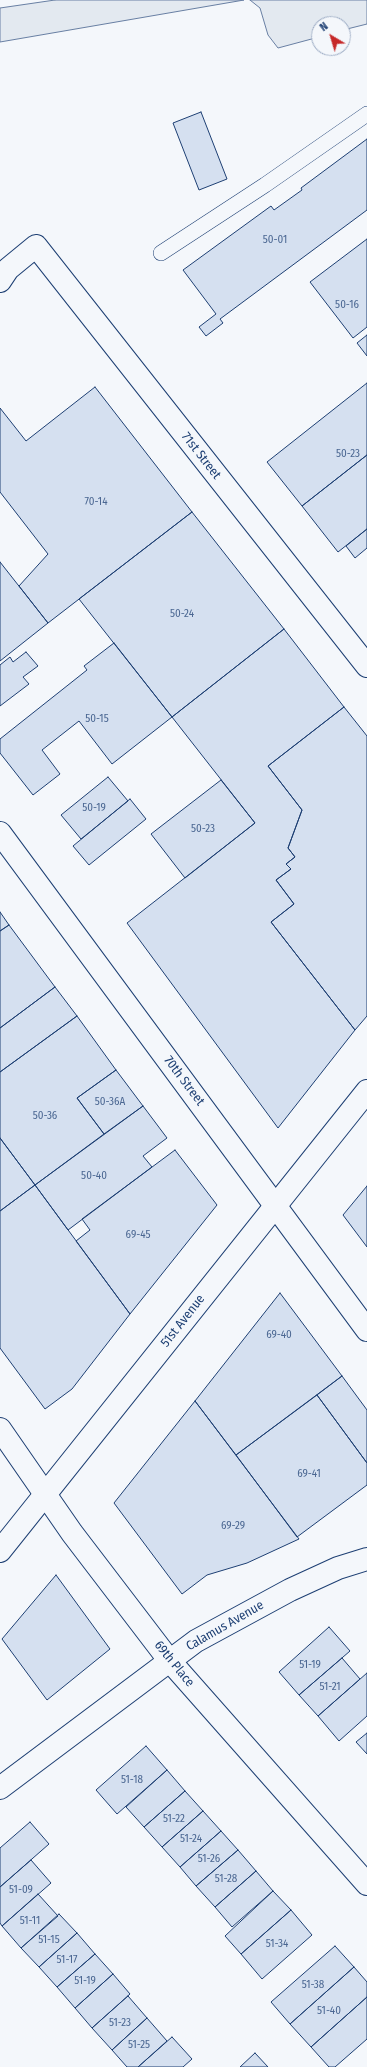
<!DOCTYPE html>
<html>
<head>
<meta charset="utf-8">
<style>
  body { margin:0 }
  #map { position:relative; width:367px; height:2067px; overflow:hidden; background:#f4f7fb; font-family:"Fira Sans Condensed",sans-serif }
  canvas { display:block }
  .north { position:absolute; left:311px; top:16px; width:40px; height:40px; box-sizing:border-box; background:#f4f7fb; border:1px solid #9eadc5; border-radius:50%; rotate:322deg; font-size:11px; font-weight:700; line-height:16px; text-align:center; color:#1d3f73 }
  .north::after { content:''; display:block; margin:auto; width:14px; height:18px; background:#c62828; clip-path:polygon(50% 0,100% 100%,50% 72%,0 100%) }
</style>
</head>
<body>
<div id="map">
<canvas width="367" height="2067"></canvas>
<div class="north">N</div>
</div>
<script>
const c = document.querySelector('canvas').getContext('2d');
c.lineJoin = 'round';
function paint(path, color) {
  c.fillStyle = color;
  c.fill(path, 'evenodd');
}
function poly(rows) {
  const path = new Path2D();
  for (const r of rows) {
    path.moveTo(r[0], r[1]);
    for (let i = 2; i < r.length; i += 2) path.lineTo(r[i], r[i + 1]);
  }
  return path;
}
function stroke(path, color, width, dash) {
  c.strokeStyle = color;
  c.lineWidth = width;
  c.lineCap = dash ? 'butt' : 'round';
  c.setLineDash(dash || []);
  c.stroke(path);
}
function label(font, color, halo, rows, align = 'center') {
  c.font = font + ' "Fira Sans Condensed",sans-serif';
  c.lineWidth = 3;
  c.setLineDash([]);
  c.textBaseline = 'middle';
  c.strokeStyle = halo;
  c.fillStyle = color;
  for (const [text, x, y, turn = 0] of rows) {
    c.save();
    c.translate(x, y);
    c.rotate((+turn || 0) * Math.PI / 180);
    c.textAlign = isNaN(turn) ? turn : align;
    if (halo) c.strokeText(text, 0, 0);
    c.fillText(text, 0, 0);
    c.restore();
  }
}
const green = poly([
  [55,0,244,0,0,42,0,8,55,0],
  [250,0,367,0,367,24,343,30,343,24,319,24,319,37,278,48,268,35,260,8,250,0]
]);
const building = poly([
  [201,112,227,179,199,190,173,123,201,112],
  [367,139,367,210,220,319,223,323,206,336,199,327,216,314,183,270,271,206,274,210,302,190,301,188,367,139],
  [367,239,367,327,353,338,310,282,367,239],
  [367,335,367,356,357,343,367,335],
  [367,383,367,455,302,506,267,462,367,383],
  [95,387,192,512,48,623,19,586,48,554,0,492,0,408,26,441,95,387],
  [367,455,367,529,338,552,302,506,367,455],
  [192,512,284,629,172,717,79,599,192,512],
  [367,529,367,548,355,558,346,546,367,529],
  [0,562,48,623,0,661,0,562],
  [284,629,344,707,268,766,302,810,288,848,295,857,286,864,291,869,276,880,294,904,271,922,355,1030,278,1128,127,923,255,823,172,717,284,629],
  [114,643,172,717,112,764,79,721,42,750,60,774,33,795,0,753,0,739,87,670,84,666,114,643],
  [26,652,38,666,23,677,29,684,0,706,0,665,10,657,13,662,26,652],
  [344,707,367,736,367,1016,355,1030,271,922,294,904,276,880,291,869,286,864,295,857,288,848,302,810,268,766,344,707],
  [108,777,128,801,81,839,61,815,108,777],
  [221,780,255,823,185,878,151,834,221,780],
  [130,799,146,819,89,865,73,846,130,799],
  [0,912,9,925,0,931,0,912],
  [9,925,55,987,0,1028,0,931,9,925],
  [55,987,77,1016,0,1072,0,1028,55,987],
  [77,1016,116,1070,77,1098,104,1134,35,1185,0,1138,0,1072,77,1016],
  [116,1070,143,1106,104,1134,77,1098,116,1070],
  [143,1106,167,1138,143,1156,152,1167,68,1230,35,1185,143,1106],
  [0,1138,35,1185,0,1211,0,1138],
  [175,1150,217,1205,130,1314,76,1241,90,1230,82,1219,175,1150],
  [35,1185,130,1314,72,1389,45,1409,0,1348,0,1211,35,1185],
  [367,1186,367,1247,343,1215,367,1186],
  [280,1293,342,1376,236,1455,195,1401,280,1293],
  [342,1376,367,1410,367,1463,317,1395,342,1376],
  [317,1395,367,1463,367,1485,297,1537,236,1455,317,1395],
  [195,1401,299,1539,247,1563,207,1575,182,1594,114,1503,195,1401],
  [56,1575,110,1649,47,1700,2,1639,56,1575],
  [329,1627,350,1651,299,1695,279,1672,329,1627],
  [342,1658,360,1679,318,1716,299,1695,342,1658],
  [367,1673,367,1716,339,1741,318,1716,367,1673],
  [367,1733,367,1754,356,1742,367,1733],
  [146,1746,167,1770,117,1814,96,1790,146,1746],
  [167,1770,185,1791,144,1827,126,1807,167,1770],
  [185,1791,203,1811,162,1847,144,1827,185,1791],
  [203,1811,221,1831,180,1867,162,1847,203,1811],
  [30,1822,49,1844,0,1887,0,1848,30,1822],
  [221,1831,238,1850,196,1886,180,1867,221,1831],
  [238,1850,256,1871,215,1907,196,1886,238,1850],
  [31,1860,51,1883,2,1926,0,1923,0,1887,31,1860],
  [256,1871,273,1891,232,1927,215,1907,256,1871],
  [273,1891,291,1910,241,1954,225,1936,273,1891],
  [38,1894,58,1916,21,1948,2,1926,38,1894],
  [291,1910,312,1935,262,1979,241,1954,291,1910],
  [59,1914,77,1933,39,1967,21,1948,59,1914],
  [77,1933,95,1954,57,1987,39,1967,77,1933],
  [335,1946,354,1967,290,2024,271,2002,335,1946],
  [95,1954,113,1974,75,2008,57,1987,95,1954],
  [354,1967,367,1982,367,1997,311,2047,290,2024,354,1967],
  [113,1974,130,1994,92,2028,75,2008,113,1974],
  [128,1996,147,2018,112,2050,92,2028,128,1996],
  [367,1997,367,2039,335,2067,329,2067,311,2047,367,1997],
  [147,2018,167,2041,138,2067,127,2067,112,2050,147,2018],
  [172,2037,192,2059,183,2067,138,2067,172,2037],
  [255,2053,268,2067,240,2067,255,2053]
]);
const service = poly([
  [161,253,265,185,367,114]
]);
const minor = poly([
  [0,281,8,269,36,246,367,666],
  [0,833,367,1330],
  [0,1429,72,1533,169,1660,367,1884],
  [0,1788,196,1641,290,1590,338,1568,367,1559]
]);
const tertiary = poly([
  [0,1551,367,1091]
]);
const numberNames = [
  ["50-01",275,240],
  ["50-16",347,305],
  ["50-23",348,454],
  ["70-14",96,502],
  ["50-24",182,614],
  ["50-15",97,719],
  ["50-19",94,808],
  ["50-23",203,829],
  ["50-36A",110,1102],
  ["50-36",45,1116],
  ["50-40",94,1176],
  ["69-45",138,1235],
  ["69-40",279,1335],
  ["69-41",309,1474],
  ["69-29",233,1526],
  ["51-19",310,1665],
  ["51-21",330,1687],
  ["51-18",132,1780],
  ["51-22",174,1819],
  ["51-24",191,1839],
  ["51-26",209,1859],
  ["51-28",226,1879],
  ["51-09",21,1890],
  ["51-11",30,1921],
  ["51-15",49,1940],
  ["51-34",277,1944],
  ["51-17",67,1960],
  ["51-19",85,1981],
  ["51-38",313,1985],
  ["51-40",329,2011],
  ["51-23",120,2023],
  ["51-25",139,2045]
];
const streetNames = [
  ["71st Street",201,456,52],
  ["70th Street",184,1081,53],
  ["51st Avenue",183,1321,-52],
  ["Calamus Avenue",225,1626,-30],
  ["69th Place",174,1664,51]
];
paint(green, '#e3e9f0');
stroke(green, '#687fa3', 1);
paint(building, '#d5e0f0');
stroke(building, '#1d3f73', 1);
stroke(service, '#1d3f73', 16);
stroke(minor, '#1d3f73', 24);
stroke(tertiary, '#1d3f73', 24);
stroke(service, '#f4f7fb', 15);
stroke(minor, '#f4f7fb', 22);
stroke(tertiary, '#f4f7fb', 22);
label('11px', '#4b6792', null, numberNames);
label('13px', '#1d3f73', '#f4f7fb', streetNames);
</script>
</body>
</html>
